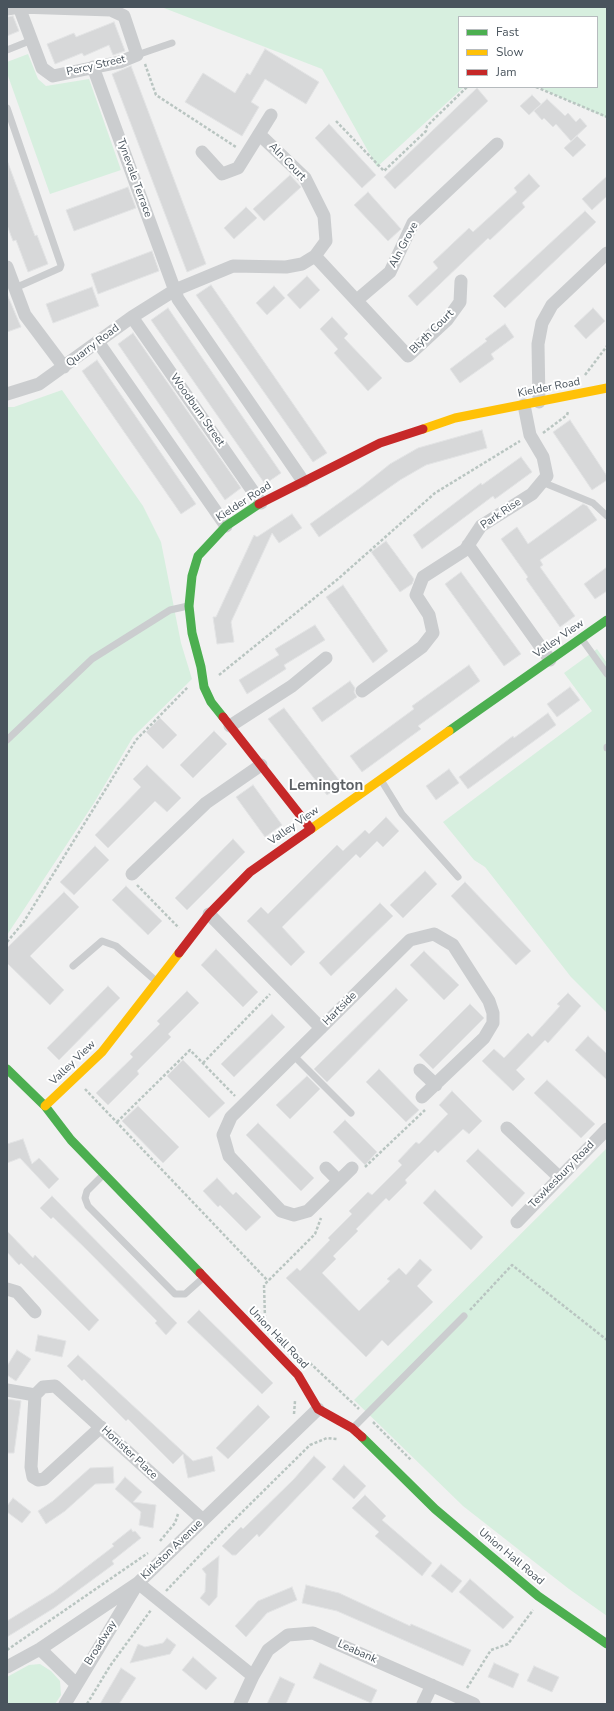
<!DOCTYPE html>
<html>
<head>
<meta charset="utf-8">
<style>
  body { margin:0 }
  #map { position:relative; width:614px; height:1711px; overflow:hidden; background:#f1f1f1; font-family:"Nunito Sans",sans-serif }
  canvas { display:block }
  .frame { position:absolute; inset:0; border:8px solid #49545d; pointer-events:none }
  .legend { position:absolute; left:458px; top:16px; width:140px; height:72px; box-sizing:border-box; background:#fff; border:1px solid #b6bbbe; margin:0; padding:5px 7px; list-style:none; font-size:12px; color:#49545d }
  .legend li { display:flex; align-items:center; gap:8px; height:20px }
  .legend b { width:20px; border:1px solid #b6bbbe }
</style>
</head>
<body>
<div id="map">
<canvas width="614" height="1711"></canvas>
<div class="frame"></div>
<ul class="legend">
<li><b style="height:5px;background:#4caf50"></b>Fast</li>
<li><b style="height:5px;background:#ffc107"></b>Slow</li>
<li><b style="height:5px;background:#c62828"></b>Jam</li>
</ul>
</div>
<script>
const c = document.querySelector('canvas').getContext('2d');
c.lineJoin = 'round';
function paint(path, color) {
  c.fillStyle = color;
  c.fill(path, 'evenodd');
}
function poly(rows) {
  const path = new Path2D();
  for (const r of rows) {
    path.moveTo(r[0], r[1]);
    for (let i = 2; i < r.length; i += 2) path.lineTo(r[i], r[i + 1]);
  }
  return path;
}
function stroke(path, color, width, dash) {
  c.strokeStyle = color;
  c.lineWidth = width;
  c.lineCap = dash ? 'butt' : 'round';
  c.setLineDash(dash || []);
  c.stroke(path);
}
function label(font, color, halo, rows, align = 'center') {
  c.font = font + ' "Nunito Sans",sans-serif';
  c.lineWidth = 4;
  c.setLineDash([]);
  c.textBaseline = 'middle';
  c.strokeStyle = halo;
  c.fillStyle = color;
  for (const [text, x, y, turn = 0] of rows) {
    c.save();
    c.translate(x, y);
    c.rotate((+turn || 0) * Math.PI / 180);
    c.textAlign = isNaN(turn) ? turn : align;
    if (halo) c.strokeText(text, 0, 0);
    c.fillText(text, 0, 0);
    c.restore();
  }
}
const green = poly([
  [155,7,607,7,607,118,538,87,597,87,597,17,459,17,459,87,464,87,377,167,322,69,164,8],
  [28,54,38,79,46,86,89,79,121,170,50,194,7,73,7,62],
  [62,390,143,506,161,542,181,643,192,679,133,737,94,803,7,935,7,407,14,407],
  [597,649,607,663,607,1013,571,977,485,867,474,860,443,822,592,711,564,673],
  [607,1148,607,1616,569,1589,463,1506,354,1400],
  [40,1664,51,1671,60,1681,61,1695,55,1704,7,1704,7,1677,29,1665]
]);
const building = poly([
  [13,16,19,31,7,36,7,17,13,16],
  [114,22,125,51,113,55,109,45,84,56,82,53,55,64,47,44,74,33,76,37,114,22],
  [265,49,319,82,306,104,265,79,251,102,259,107,242,136,185,102,203,73,235,93,247,73,250,75,265,49],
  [131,66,206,264,187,272,112,74,131,66],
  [477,88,488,101,395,189,384,177,477,88],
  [532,95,541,104,529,115,520,106,532,95],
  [547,99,565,116,568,113,576,122,580,118,587,126,571,141,556,124,553,127,544,118,542,120,534,111,547,99],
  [329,124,376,175,362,188,315,138,329,124],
  [577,136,586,145,573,157,564,148,577,136],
  [8,163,35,236,37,235,48,264,28,272,16,240,13,241,7,225,8,163],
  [529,174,540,186,522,203,525,207,490,240,488,238,417,306,408,296,438,268,433,262,469,228,473,232,517,192,514,188,529,174],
  [290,175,301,187,264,221,253,209,290,175],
  [607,176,607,196,592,210,582,199,607,176],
  [128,187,136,208,74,231,66,210,128,187],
  [368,192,401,229,388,241,354,205,368,192],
  [246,207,257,218,234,239,224,228,246,207],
  [585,211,596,222,505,308,493,296,585,211],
  [152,251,159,271,98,294,91,274,152,251],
  [307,276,320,290,300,309,287,295,307,276],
  [211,285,327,453,313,462,196,295,211,285],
  [274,286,285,298,267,315,256,303,274,286],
  [92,287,99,306,53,323,46,304,92,287],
  [7,294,21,327,7,332,7,294],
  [168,308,281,473,265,484,151,320,168,308],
  [593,308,605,321,586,339,574,326,593,308],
  [332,317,348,334,344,338,382,378,368,391,334,353,338,349,320,329,332,317],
  [505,324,514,337,491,354,494,359,460,383,450,369,487,341,485,339,505,324],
  [133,333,241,488,225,500,118,344,133,333],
  [97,360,196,504,181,514,82,371,97,360],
  [570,420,607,476,607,480,592,490,553,432,570,420],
  [482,430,487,448,426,465,400,480,319,537,310,524,360,488,390,464,418,448,482,430],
  [521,457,532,472,495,499,493,496,422,549,413,535,481,483,482,485,521,457],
  [583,504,587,506,597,520,540,560,543,565,540,567,575,616,560,627,526,579,528,577,501,539,517,527,528,544,583,504],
  [292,514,302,528,279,543,272,533,231,622,234,642,217,644,213,617,216,617,254,535,257,537,292,514],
  [386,541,414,579,412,584,400,592,371,552,386,541],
  [607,567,607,591,595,599,584,584,607,567],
  [461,572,521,654,504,666,445,584,461,572],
  [343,585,388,651,373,663,326,597,343,585],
  [315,625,325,640,284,665,286,669,247,694,239,680,279,655,275,649,315,625],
  [469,665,480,681,418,726,421,729,362,772,350,756,414,709,412,706,469,665],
  [350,681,355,688,354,692,357,697,322,722,312,708,350,681],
  [570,687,580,700,557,717,547,704,570,687],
  [284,708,342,784,327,795,268,719,284,708],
  [548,713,556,725,468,789,459,777,513,736,514,738,548,713],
  [160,718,177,735,163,749,146,732,160,718],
  [214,731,227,744,193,778,180,765,214,731],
  [147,765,181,798,167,812,155,801,108,848,95,835,141,787,133,779,147,765],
  [449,769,459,783,436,800,426,786,449,769],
  [253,785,282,825,265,837,236,797,253,785],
  [386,817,399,831,383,847,377,841,360,858,356,854,282,927,305,952,291,966,247,921,261,907,268,914,337,845,343,851,365,830,369,834,386,817],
  [233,839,245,852,187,910,175,898,233,839],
  [95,846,109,860,74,895,60,882,95,846],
  [425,871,437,884,403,918,390,905,425,871],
  [465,882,531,951,516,965,451,896,465,882],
  [126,886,162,921,148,935,112,900,126,886],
  [64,892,79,907,30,956,64,990,50,1005,7,963,7,948,64,892],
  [380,903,393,916,331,976,319,963,380,903],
  [216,949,258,992,243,1007,201,965,216,949],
  [424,951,459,985,444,1000,410,965,424,951],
  [108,986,120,998,59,1060,47,1048,108,986],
  [396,988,408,1000,327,1082,314,1069,396,988],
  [187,991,199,1003,168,1034,171,1037,137,1071,139,1074,108,1105,96,1093,133,1057,130,1054,160,1024,157,1021,187,991],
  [568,993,581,1006,548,1043,545,1040,516,1070,525,1079,513,1091,482,1061,494,1049,504,1058,528,1033,532,1037,560,1006,557,1004,568,993],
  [470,1004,484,1018,433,1069,419,1055,470,1004],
  [272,1014,285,1027,234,1077,221,1064,272,1014],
  [588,1036,607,1054,607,1080,575,1050,588,1036],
  [183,1060,225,1103,209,1118,167,1076,183,1060],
  [379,1069,419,1110,406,1122,366,1082,379,1069],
  [307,1076,320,1089,290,1119,276,1105,307,1076],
  [547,1080,595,1124,581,1138,534,1093,547,1080],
  [452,1091,482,1121,469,1134,463,1129,438,1153,435,1150,405,1180,407,1183,389,1201,386,1198,356,1229,358,1231,333,1256,336,1259,322,1273,359,1311,390,1281,387,1279,399,1268,406,1275,420,1259,432,1270,417,1286,433,1302,388,1346,382,1340,366,1357,286,1278,297,1268,300,1271,330,1240,328,1238,352,1214,349,1211,368,1192,372,1195,402,1165,398,1161,416,1142,419,1144,448,1114,439,1105,452,1091],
  [138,1106,179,1147,163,1163,122,1121,138,1106],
  [345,1120,377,1152,365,1165,333,1132,345,1120],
  [258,1123,314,1178,301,1191,246,1135,258,1123],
  [23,1139,32,1164,39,1158,59,1179,49,1189,20,1158,7,1163,7,1144,23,1139],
  [478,1149,525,1193,512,1207,466,1161,478,1149],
  [217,1178,233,1195,236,1192,261,1217,246,1231,220,1205,218,1207,203,1191,217,1178],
  [435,1190,483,1237,471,1250,423,1203,435,1190],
  [52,1196,177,1323,166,1335,155,1323,157,1321,87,1250,53,1217,51,1219,40,1208,52,1196],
  [7,1231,33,1258,35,1255,99,1320,89,1331,21,1263,19,1265,7,1252,7,1231],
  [199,1310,273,1383,262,1394,187,1322,199,1310],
  [38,1335,66,1341,62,1357,35,1351,38,1335],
  [17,1350,31,1359,16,1381,7,1375,7,1366,17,1350],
  [78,1355,193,1461,212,1456,215,1471,188,1478,183,1454,173,1464,128,1419,126,1421,84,1379,82,1381,67,1366,78,1355],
  [7,1399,21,1401,14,1453,7,1453,7,1399],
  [258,1405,270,1417,228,1459,216,1448,258,1405],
  [314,1456,326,1467,259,1537,257,1534,236,1555,232,1555,222,1546,241,1527,243,1529,294,1479,314,1456],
  [344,1465,366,1486,354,1499,332,1479,344,1465],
  [113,1467,114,1483,95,1484,65,1511,46,1524,38,1511,53,1501,90,1468,113,1467],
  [125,1477,142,1492,133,1502,156,1505,153,1528,139,1525,141,1512,115,1489,125,1477],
  [365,1495,386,1516,382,1520,432,1563,422,1576,375,1536,379,1532,352,1508,365,1495],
  [13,1498,31,1512,22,1523,7,1512,7,1506,13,1498],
  [131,1529,133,1532,135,1531,141,1538,112,1561,114,1564,54,1608,7,1637,7,1621,54,1592,114,1546,112,1544,131,1529],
  [219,1556,217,1597,209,1606,200,1598,205,1592,206,1574,202,1569,219,1556],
  [441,1564,462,1581,452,1593,431,1576,441,1564],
  [470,1579,514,1617,503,1629,459,1592,470,1579],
  [306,1585,339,1593,410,1626,411,1624,471,1650,463,1666,337,1611,302,1603,306,1585],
  [292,1587,297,1600,267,1613,246,1637,235,1626,258,1601,292,1587],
  [167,1638,176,1645,170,1654,130,1663,138,1644,145,1647,163,1643,167,1638],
  [193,1657,217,1678,206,1690,182,1670,193,1657],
  [320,1663,377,1690,371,1703,313,1678,320,1663],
  [494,1663,519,1674,513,1688,488,1677,494,1663],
  [534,1666,559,1677,552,1692,527,1681,534,1666],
  [121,1668,136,1678,119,1704,100,1704,121,1668],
  [280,1677,295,1684,286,1704,267,1704,280,1677]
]);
const path = poly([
  [145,64,156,95,236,147],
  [536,87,607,117],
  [336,121,384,171,426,131,427,126,467,87],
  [585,375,607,346],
  [543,433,567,415,568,412],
  [219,675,338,579,435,493,520,441],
  [137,885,179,928],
  [7,942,23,923,136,740,188,687],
  [203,1063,270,994],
  [85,1089,268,1281],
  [117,1122,190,1050,235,1096],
  [365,1167,425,1110],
  [470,1310,512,1265,607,1340],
  [265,1318,264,1285,315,1234,321,1218],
  [310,1363,359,1409],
  [294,1414,295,1401],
  [373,1422,411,1460],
  [160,1541,175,1523,178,1514],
  [166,1591,224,1530,310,1445,327,1438,337,1439],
  [7,1650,148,1553],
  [467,1688,491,1650,508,1644,533,1610],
  [87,1704,110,1666,151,1610]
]);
const lane = poly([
  [7,50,32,40],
  [137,55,172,43],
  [7,108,61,265,60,268,15,288],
  [542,482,593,503,607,516],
  [581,638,607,674],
  [7,740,92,659,170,610,188,606],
  [607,748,607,747],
  [381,780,402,814,458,877],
  [73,966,102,941,116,946,156,981],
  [293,1055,351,1113],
  [104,1174,87,1191,85,1198,88,1206,175,1294,185,1294,203,1278],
  [353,1428,464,1316]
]);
const street = poly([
  [7,9,19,7,111,10,124,16,137,55,120,62,53,76,42,68,19,7],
  [93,67,178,299,303,481],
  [259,134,305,178,324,216,326,241,315,256],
  [202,152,222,174,238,168,271,115],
  [7,267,25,315,64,367],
  [357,300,390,272,413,223,497,144],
  [132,317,261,503],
  [98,342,226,526],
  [7,394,39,384,132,317,175,290,233,266,286,267,302,264,315,256,408,356,447,320,460,302,461,281],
  [539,402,538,344,542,323,552,305,607,253],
  [468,545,550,660],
  [362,691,422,647,433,633,429,615,416,595,423,577,465,550,481,526,532,494,547,476,543,457,530,435,524,405],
  [230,726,292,686,326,658],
  [132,874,206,803,261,765],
  [209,914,321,1028],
  [420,1070,436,1085],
  [507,1128,559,1177],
  [326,1168,339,1181],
  [352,1168,308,1211,294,1215,281,1211,229,1156,223,1135,231,1117,410,940,434,934,453,945,489,1001,493,1013,493,1023,484,1038,422,1097],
  [517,1222,607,1129],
  [7,1289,17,1292,35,1312],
  [7,1390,35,1395,43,1387,55,1386,203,1520],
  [35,1395,31,1467,33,1477,38,1480,44,1479,101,1427],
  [40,1649,76,1684],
  [7,1667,40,1649,138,1583,318,1409],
  [65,1704,138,1583,253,1676],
  [240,1704,253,1676,268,1650,288,1635,313,1633,474,1704],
  [423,1704,432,1685]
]);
const fast = poly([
  [223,717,211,702,204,687,201,667,192,633,189,606,192,576,198,556,226,526,259,504],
  [449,731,607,620],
  [7,1069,45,1106,71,1140,200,1273],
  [362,1437,435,1509,538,1596,607,1644]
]);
const slow = poly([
  [423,429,455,418,607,388],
  [311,829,449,731],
  [45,1106,102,1052,179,953]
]);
const jam = poly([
  [259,504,380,443,423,429],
  [223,717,311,829],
  [179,953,209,914,250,872,311,829],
  [200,1273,298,1375,318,1409,352,1428,362,1437]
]);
const streetNames = [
  ["Percy Street",96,66,-13],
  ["Aln Court",287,162,46],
  ["Tynevale Terrace",134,178,70],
  ["Aln Grove",404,245,-62],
  ["Blyth Court",432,332,-45],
  ["Quarry Road",93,346,-37],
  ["Kielder Road",549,388,-11],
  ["Woodburn Street",197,410,55],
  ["Kielder Road",244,502,-33],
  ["Park Rise",501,514,-34],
  ["Valley View",559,639,-35],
  ["Valley View",294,826,-35],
  ["Hartside",340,1009,-45],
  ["Valley View",73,1063,-44],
  ["Tewkesbury Road",562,1175,-46],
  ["Union Hall Road",278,1338,46],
  ["Honister Place",129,1453,43],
  ["Kirkston Avenue",172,1550,-44],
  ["Union Hall Road",511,1557,40],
  ["Broadway",101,1643,-58],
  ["Leabank",357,1652,24]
];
const districtNames = [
  ["Lemington",326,786]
];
paint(green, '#d7efdf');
paint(building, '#d7d8d9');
stroke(building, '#e2e3e4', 1);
stroke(path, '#b9c5c1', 2.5, [3, 2]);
stroke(lane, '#cbcdcf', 7);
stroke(street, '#cbcdcf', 13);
stroke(fast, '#4caf50', 9);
stroke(slow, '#ffc107', 9);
stroke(jam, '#c62828', 9);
label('11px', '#49545d', '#fff', streetNames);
label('bold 15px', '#5d6165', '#fff', districtNames);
</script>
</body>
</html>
